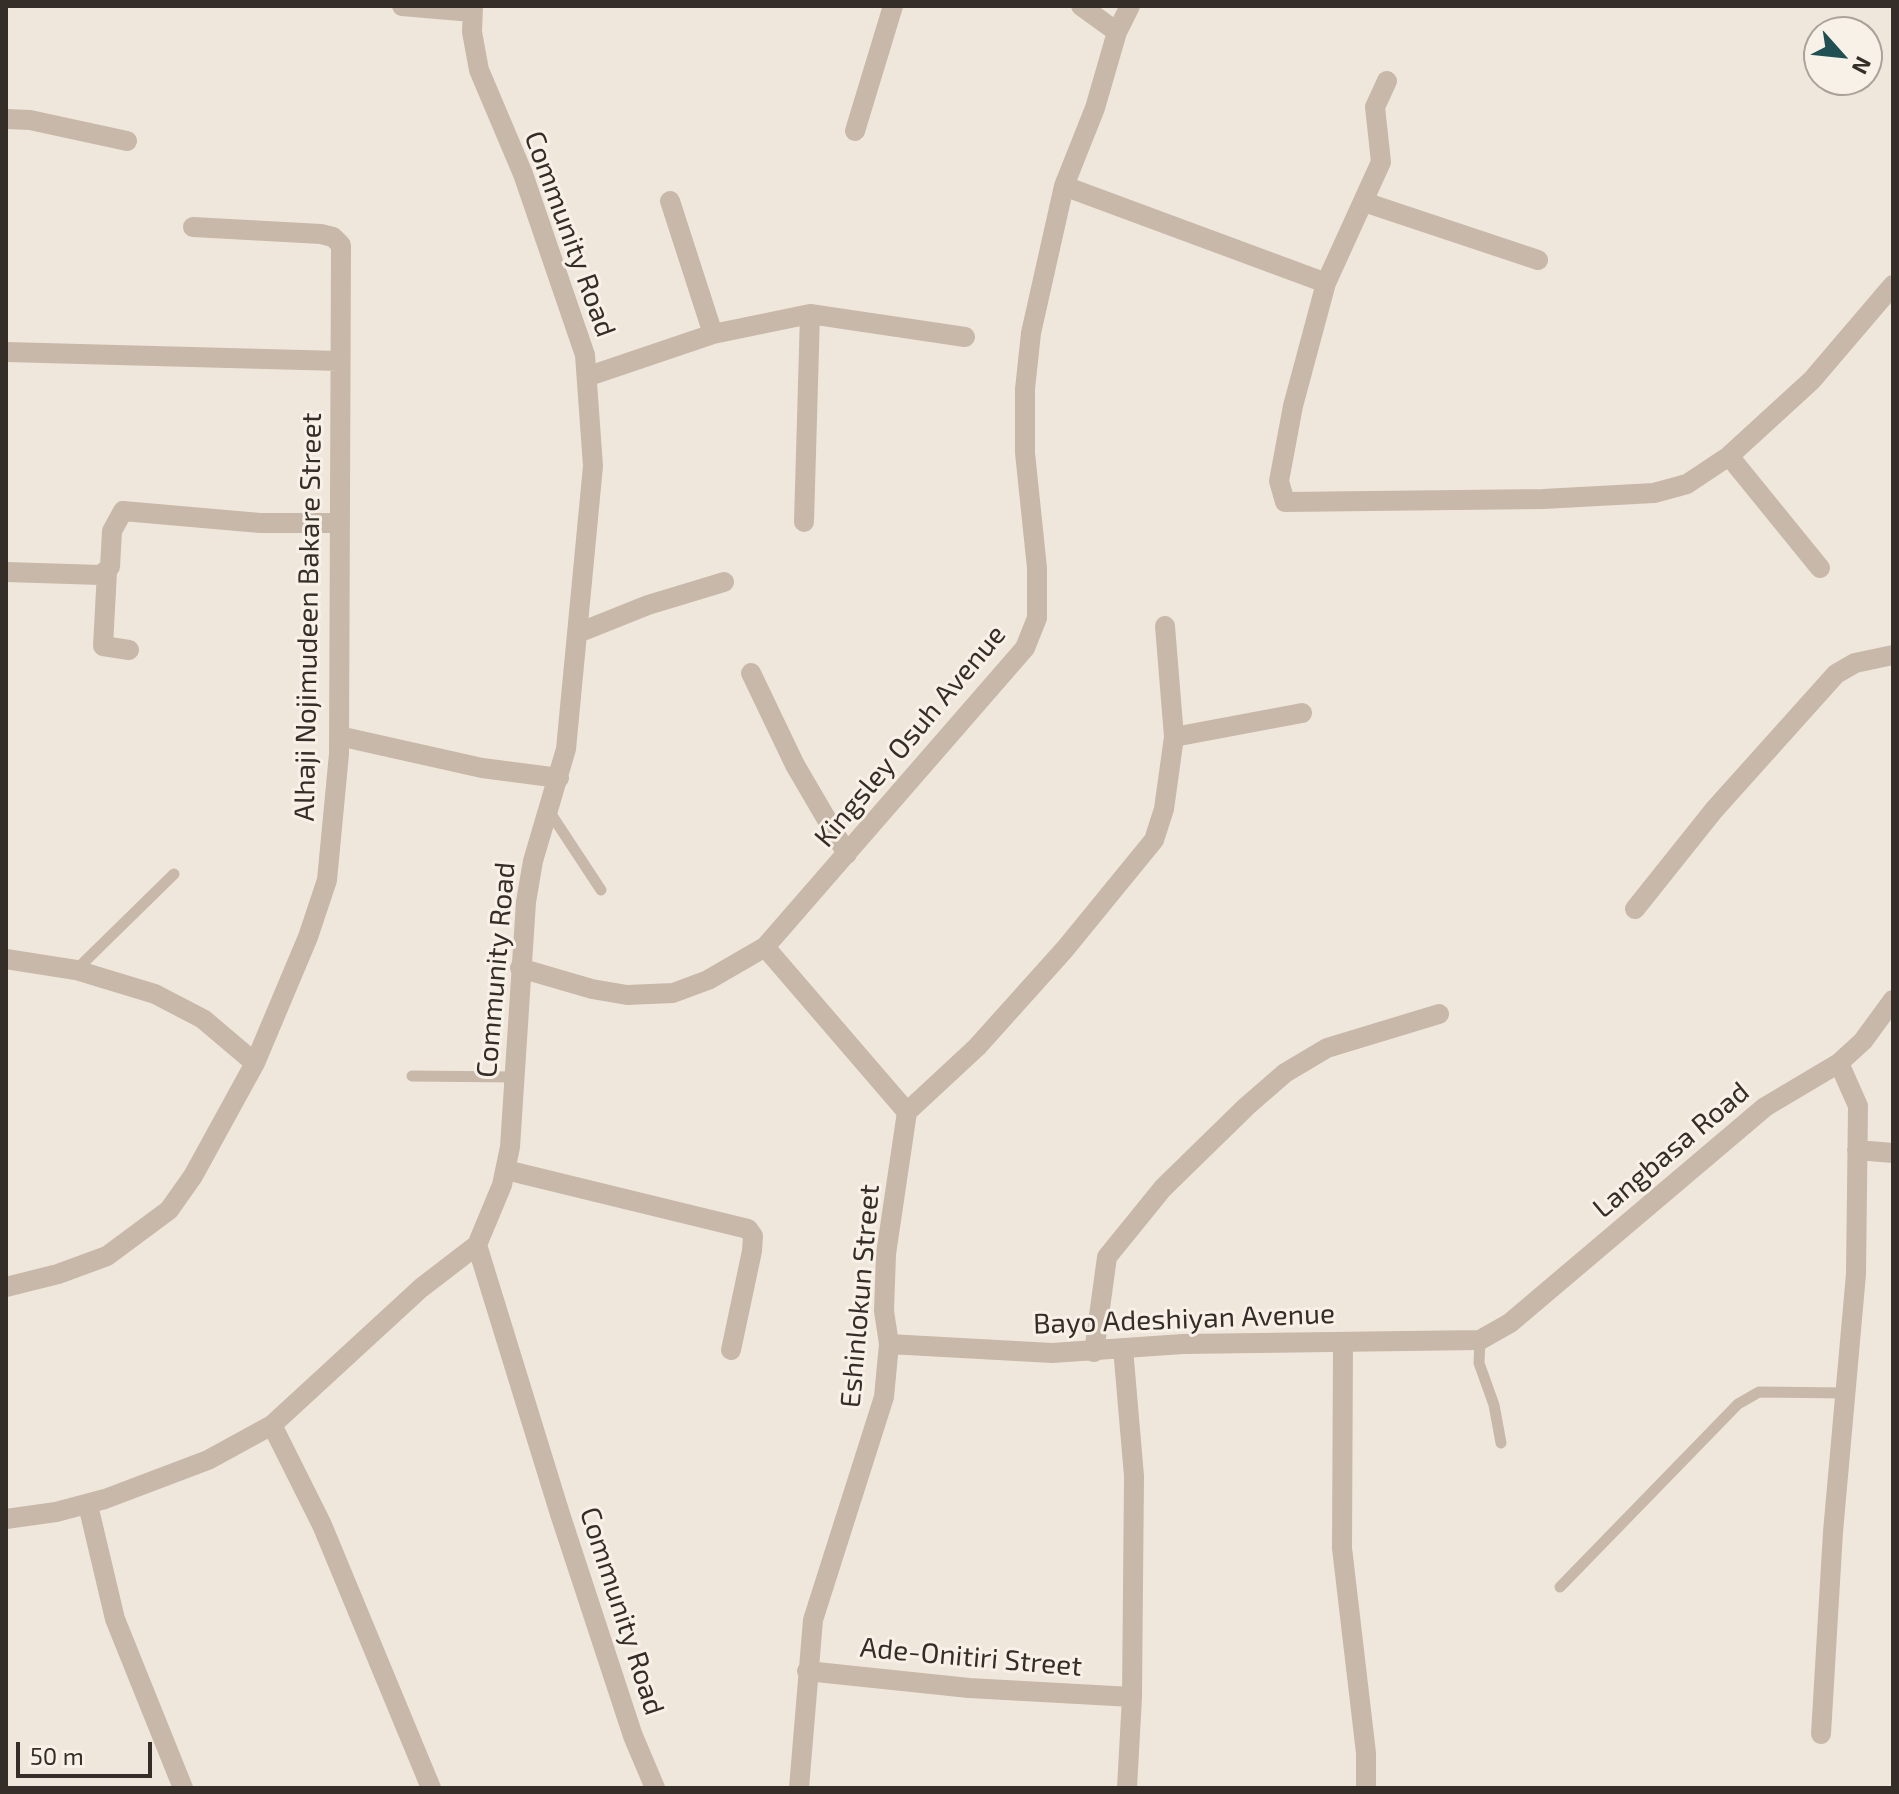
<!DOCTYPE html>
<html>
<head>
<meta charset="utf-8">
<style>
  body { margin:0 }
  #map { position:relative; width:1899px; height:1794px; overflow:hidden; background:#f0e7dc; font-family:"Exo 2",sans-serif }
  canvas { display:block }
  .frame { position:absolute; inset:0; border:8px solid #352d28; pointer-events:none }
  .north { position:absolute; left:1803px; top:16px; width:80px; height:80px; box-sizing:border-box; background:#f8f1e8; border:2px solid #aaa39b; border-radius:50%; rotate:117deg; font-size:22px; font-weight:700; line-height:32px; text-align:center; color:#352d28 }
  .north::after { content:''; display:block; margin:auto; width:28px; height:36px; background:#205054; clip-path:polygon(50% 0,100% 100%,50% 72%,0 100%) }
  .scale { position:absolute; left:16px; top:1742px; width:136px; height:36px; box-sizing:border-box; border:4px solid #352d28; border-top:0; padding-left:10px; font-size:24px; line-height:28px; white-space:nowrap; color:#352d28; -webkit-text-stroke:6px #f8f1e8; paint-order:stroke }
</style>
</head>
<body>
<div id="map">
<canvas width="1899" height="1794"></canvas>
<div class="frame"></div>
<div class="north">N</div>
<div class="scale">50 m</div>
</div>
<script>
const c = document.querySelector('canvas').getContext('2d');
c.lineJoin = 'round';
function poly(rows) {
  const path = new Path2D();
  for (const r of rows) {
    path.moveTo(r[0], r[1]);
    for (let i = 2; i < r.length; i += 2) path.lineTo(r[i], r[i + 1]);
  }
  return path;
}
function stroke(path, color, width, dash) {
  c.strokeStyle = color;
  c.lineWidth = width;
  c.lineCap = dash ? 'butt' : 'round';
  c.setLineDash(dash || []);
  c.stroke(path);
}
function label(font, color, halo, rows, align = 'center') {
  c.font = font + ' "Exo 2",sans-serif';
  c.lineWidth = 6;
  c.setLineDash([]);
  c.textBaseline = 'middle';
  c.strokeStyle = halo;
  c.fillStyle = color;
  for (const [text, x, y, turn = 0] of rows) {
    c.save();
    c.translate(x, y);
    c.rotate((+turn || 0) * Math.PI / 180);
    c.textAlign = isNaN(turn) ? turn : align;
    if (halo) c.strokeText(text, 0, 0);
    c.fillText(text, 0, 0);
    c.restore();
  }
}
const service = poly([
  [549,811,601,890],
  [76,970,174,874],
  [412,1076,513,1077],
  [1480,1340,1479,1363,1494,1405,1501,1443],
  [1560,1587,1738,1404,1759,1392,1845,1393]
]);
const minor = poly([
  [402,6,472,12],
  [473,6,472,32,479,70,523,174,585,355,593,466,566,749,533,861,526,902,510,1147,502,1185,477,1245,560,1514,633,1736,655,1788],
  [1081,6,1117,32],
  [1387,81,1375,107,1381,162,1326,283,1293,406,1279,481,1285,502,1543,499,1654,493,1687,484,1729,456,1812,380,1893,285],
  [6,119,30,120,127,141],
  [855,131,893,6],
  [1064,186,1326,283],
  [670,201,713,334],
  [1364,202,1538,260],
  [6,352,340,361],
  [589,376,713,334,810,314,965,337],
  [1729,456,1820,568],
  [804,522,810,314],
  [6,572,101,575,110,567,112,531,123,511,260,523,340,523],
  [107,572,103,646,129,650],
  [578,633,648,605,724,582],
  [751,673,795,765,847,854],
  [339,736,482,768,559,778],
  [1174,737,1302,713],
  [1635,909,1714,810,1836,674,1855,663,1893,655],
  [765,947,907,1112,886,1254,884,1311,889,1344,884,1397,813,1620,799,1788],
  [6,959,76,970,155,994,203,1019,255,1063],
  [520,968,592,989,627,995,673,993,708,980,765,947,1025,648,1037,618,1037,568,1025,453,1025,389,1031,333,1064,186,1095,108,1117,32,1130,6],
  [907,1112,977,1047,1065,949,1154,840,1164,809,1174,737,1165,626],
  [1857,1150,1893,1153],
  [506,1170,748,1229,753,1236,752,1251,731,1350],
  [6,1287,58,1274,107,1256,169,1210,193,1176,255,1063,308,937,327,880,339,754,341,245,333,237,321,234,193,227],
  [1343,1342,1342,1548,1366,1753,1366,1788],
  [889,1344,1052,1353,1183,1344,1480,1340,1510,1323,1765,1107,1839,1063,1863,1041,1893,1000],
  [1123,1348,1134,1476,1132,1697,1127,1788],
  [1094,1352,1107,1257,1163,1188,1247,1106,1285,1073,1327,1048,1439,1014],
  [272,1425,322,1525,431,1788],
  [88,1505,115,1619,183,1788],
  [6,1519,56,1512,105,1499,208,1460,272,1425,421,1288,477,1245],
  [807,1671,969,1688,1132,1697],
  [1821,1734,1833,1532,1856,1274,1858,1106,1839,1063]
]);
const streetNames = [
  ["Community Road",570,234,70],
  ["Alhaji Nojimudeen Bakare Street",308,617,-89],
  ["Kingsley Osuh Avenue",910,736,-50],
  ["Community Road",496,970,-85],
  ["Langbasa Road",1671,1150,-40],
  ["Eshinlokun Street",860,1296,-85],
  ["Bayo Adeshiyan Avenue",1184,1319,-2],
  ["Community Road",622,1611,72],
  ["Ade-Onitiri Street",971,1657,5]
];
stroke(service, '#c8b8a9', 11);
stroke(minor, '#c8b8a9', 20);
label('28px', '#352d28', '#f8f1e8', streetNames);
</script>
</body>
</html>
